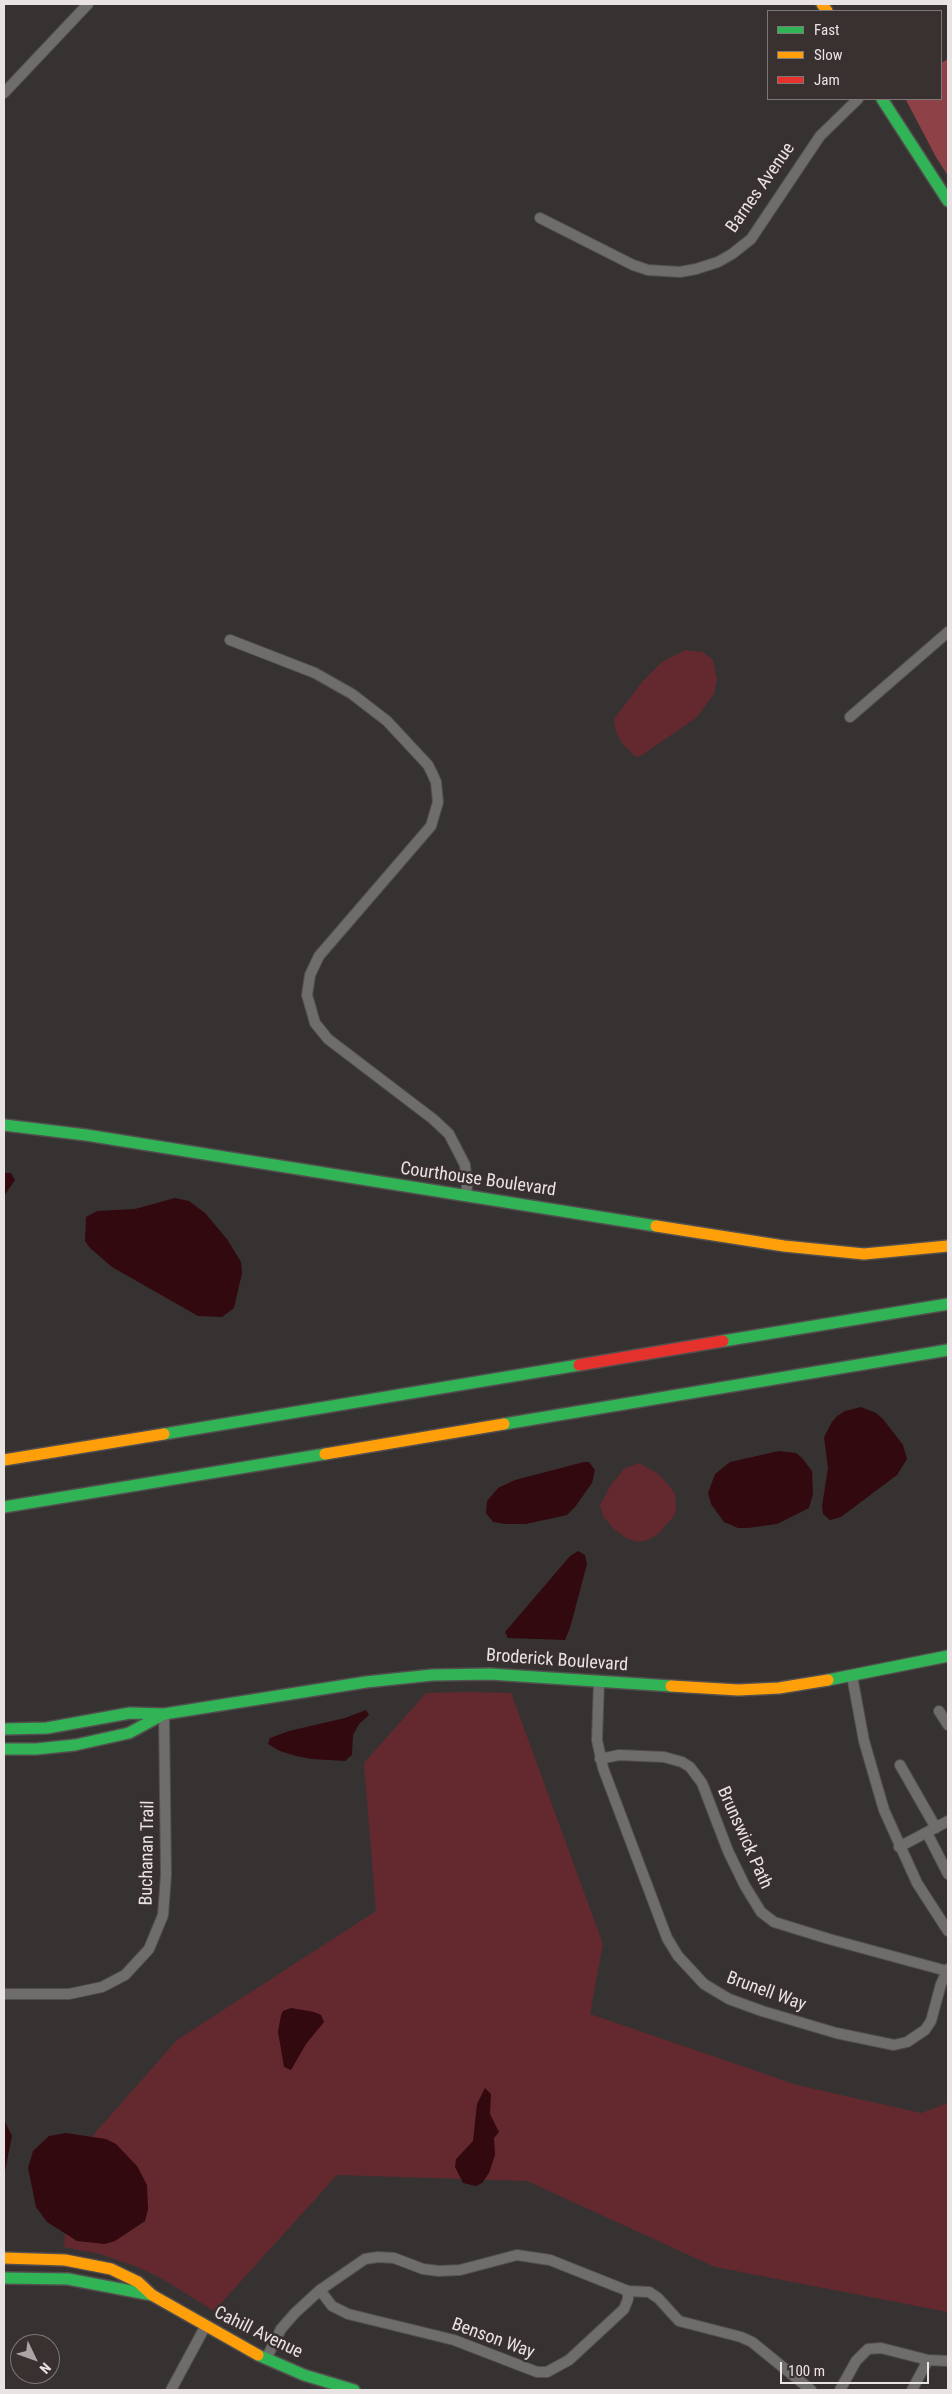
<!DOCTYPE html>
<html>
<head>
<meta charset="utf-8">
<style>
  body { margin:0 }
  #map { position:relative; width:952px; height:2394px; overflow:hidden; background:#373232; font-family:"Roboto Condensed",sans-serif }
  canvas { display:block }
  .frame { position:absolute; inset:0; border:5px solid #e9e3e3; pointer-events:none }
  .legend { position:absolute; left:767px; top:10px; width:175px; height:90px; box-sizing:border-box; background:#393030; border:1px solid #7f7878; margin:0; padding:6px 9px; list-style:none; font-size:15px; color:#e9e3e3 }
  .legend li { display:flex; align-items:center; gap:10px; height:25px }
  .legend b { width:25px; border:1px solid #7f7878 }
  .north { position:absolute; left:10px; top:2334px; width:50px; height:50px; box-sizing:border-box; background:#393030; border:1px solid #7f7878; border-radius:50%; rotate:132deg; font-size:14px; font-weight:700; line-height:20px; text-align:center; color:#e9e3e3 }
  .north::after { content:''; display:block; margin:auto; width:18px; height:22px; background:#aba5a5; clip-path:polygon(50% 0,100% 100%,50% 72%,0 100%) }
  .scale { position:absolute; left:780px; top:2362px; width:149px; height:22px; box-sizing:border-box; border:2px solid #e9e3e3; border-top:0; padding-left:6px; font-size:15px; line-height:18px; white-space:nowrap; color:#e9e3e3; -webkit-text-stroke:4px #393030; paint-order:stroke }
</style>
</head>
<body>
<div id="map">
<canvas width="952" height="2394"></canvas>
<div class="frame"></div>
<ul class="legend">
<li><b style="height:6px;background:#30b455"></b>Fast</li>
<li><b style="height:6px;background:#ff9f0a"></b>Slow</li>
<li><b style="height:6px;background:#e5322d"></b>Jam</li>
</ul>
<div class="north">N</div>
<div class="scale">100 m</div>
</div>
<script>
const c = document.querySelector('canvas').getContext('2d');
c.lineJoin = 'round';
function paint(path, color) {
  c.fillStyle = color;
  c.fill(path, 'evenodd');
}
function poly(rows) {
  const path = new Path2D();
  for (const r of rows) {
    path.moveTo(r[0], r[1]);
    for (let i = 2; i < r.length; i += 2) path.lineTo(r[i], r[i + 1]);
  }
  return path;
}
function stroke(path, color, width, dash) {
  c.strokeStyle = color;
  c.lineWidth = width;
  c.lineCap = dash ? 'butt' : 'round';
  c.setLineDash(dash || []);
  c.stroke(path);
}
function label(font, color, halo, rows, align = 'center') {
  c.font = font + ' "Roboto Condensed",sans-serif';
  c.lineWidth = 5;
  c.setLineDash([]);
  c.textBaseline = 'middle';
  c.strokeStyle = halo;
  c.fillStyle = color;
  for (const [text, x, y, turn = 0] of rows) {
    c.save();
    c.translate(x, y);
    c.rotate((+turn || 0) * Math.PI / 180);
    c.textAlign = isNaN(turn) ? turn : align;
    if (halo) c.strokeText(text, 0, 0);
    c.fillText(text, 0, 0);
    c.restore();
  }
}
const green = poly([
  [685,650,703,652,713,660,717,679,714,694,696,718,639,757,635,756,622,743,616,732,614,719,643,681,662,662],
  [639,1463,657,1473,668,1484,675,1494,676,1509,674,1516,658,1534,648,1540,637,1542,626,1538,614,1529,603,1516,600,1505,611,1485,624,1469],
  [464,1692,511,1693,603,1944,590,2014,797,2085,921,2113,948,2103,948,2312,715,2267,527,2181,337,2175,214,2311,161,2278,135,2266,100,2254,64,2247,72,2159,177,2040,376,1911,364,1763,426,1693]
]);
const forest = poly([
  [948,59,948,176,936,157,906,100,941,99,941,63]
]);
const water = poly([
  [4,1173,11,1173,15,1180,4,1196],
  [175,1198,189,1201,205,1213,227,1239,241,1262,242,1273,234,1308,222,1317,198,1316,112,1267,90,1248,85,1241,86,1217,97,1211,135,1209],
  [861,1407,876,1413,883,1419,903,1445,907,1459,897,1475,841,1517,830,1520,823,1514,822,1506,828,1468,824,1437,832,1422,837,1416,845,1411],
  [779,1451,796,1453,802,1458,812,1471,813,1494,809,1508,777,1524,748,1528,738,1528,724,1522,711,1504,708,1493,715,1474,730,1462],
  [584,1462,589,1462,595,1470,592,1483,575,1507,567,1515,526,1524,505,1524,493,1522,486,1513,487,1501,498,1488,515,1480],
  [578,1551,585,1555,587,1564,570,1628,565,1640,508,1638,505,1632,511,1625,570,1556],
  [366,1710,369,1715,359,1724,353,1735,352,1755,345,1761,312,1759,296,1756,280,1751,268,1744,270,1738,289,1731,345,1718],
  [291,2008,314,2012,321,2015,324,2022,306,2044,291,2070,284,2067,278,2032,281,2015,283,2011],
  [485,2088,491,2094,490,2114,499,2132,494,2138,495,2155,489,2173,482,2183,476,2186,463,2183,455,2167,456,2159,473,2141,477,2104],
  [4,2120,12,2136,4,2176],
  [66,2133,106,2139,116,2144,137,2166,147,2185,148,2209,145,2221,115,2241,105,2244,77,2241,47,2222,36,2207,28,2168,33,2151,49,2136]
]);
const street = poly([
  [4,93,88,4],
  [540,218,633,265,648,270,680,272,696,269,718,262,732,254,751,239,820,136,858,99],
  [230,640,315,673,352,694,387,721,428,765,432,773,436,782,438,802,431,826,319,956,310,975,307,995,315,1023,328,1039,433,1119,449,1134,465,1165,467,1187,465,1196],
  [850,717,948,632],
  [852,1676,864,1741,884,1810,917,1883,948,1931],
  [599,1681,597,1740,603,1768,667,1938,678,1956,704,1984,729,1999,762,2011,836,2033,894,2045,907,2042,925,2030,931,2021,941,1984,948,1969],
  [939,1711,948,1725],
  [600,1759,619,1755,664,1757,682,1762,690,1767,702,1783,728,1851,745,1886,761,1912,774,1922,829,1939,947,1971],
  [900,1765,936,1828],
  [927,1833,948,1874],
  [899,1847,948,1821],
  [4,1994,69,1994,102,1987,125,1975,149,1949,163,1915,166,1875,164,1714],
  [320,2290,332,2306,348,2314,454,2340,537,2372,547,2372,569,2360,624,2309,628,2299,628,2291],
  [266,2359,281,2329,295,2313,320,2290,365,2259,378,2257,394,2258,423,2269,439,2271,460,2270,517,2255,550,2260,628,2291,649,2292,658,2298,679,2321,741,2337,752,2342,811,2390],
  [171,2390,205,2327],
  [840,2390,856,2361,868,2349,881,2348,928,2360,948,2361],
  [912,2390,928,2360]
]);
const fast = poly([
  [882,99,948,201],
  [4,1125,86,1135,656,1226],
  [723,1341,948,1304],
  [504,1424,948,1350],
  [164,1434,579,1365],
  [4,1507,325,1454],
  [828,1680,948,1656],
  [4,1729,47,1728,130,1713,164,1714,366,1682,432,1675,490,1674,671,1686],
  [4,1749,36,1749,75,1745,129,1733,164,1714],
  [4,2278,68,2279,152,2295],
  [258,2355,304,2375,354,2390]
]);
const slow = poly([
  [822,4,827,11],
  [656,1226,784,1246,864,1254,948,1246],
  [325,1454,504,1424],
  [4,1460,164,1434],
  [671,1686,738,1690,779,1688,828,1680],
  [4,2258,65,2260,111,2269,138,2282,152,2295,258,2355]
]);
const jam = poly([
  [579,1365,723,1341]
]);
const streetNames = [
  ["Barnes Avenue",761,188,-55],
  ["Courthouse Boulevard",478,1180,8],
  ["Broderick Boulevard",557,1661,4],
  ["Brunswick Path",744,1838,66],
  ["Buchanan Trail",148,1853,-89],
  ["Brunell Way",766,1992,20],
  ["Cahill Avenue",258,2333,26],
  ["Benson Way",493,2339,20]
];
paint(green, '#63292f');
paint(forest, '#8e4248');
paint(water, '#31090f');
stroke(street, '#534f4f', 12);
stroke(fast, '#534f4f', 14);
stroke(slow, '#534f4f', 14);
stroke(jam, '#534f4f', 14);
stroke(street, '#6f6c6c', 10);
stroke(fast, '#30b455', 11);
stroke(slow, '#ff9f0a', 11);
stroke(jam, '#e5322d', 11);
label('18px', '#e9e3e3', '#393030', streetNames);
</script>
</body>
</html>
